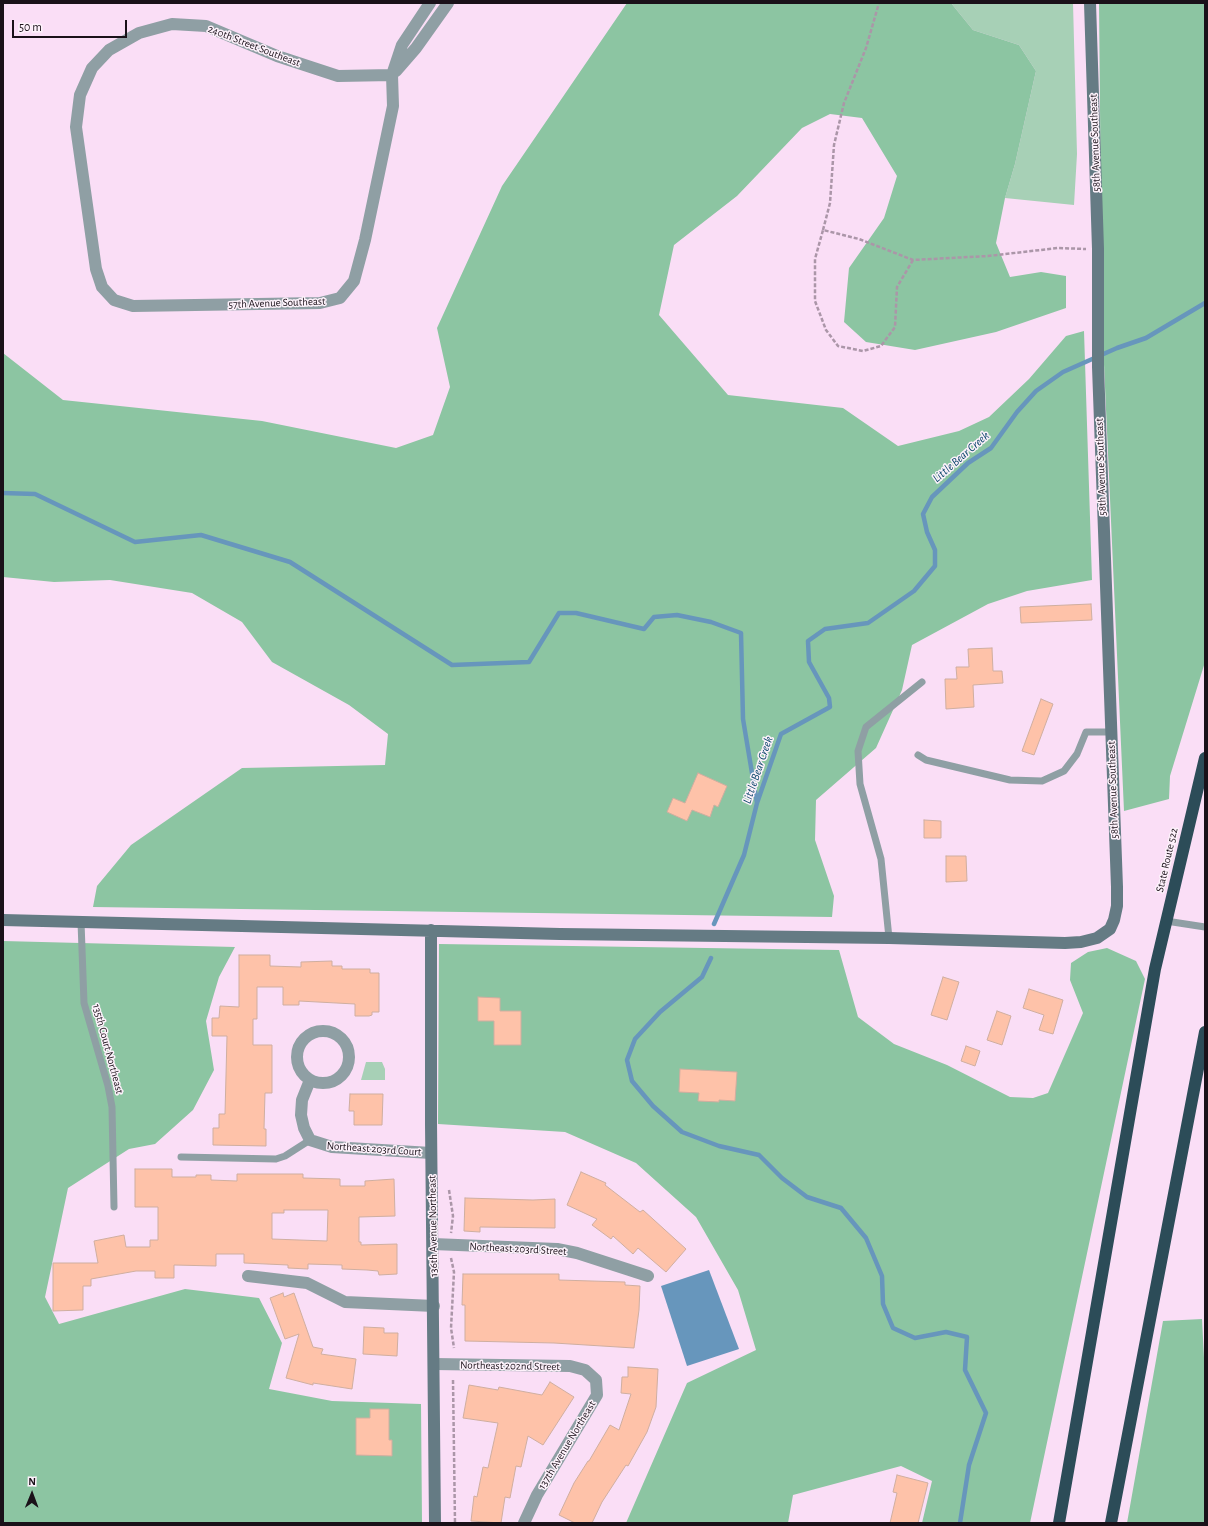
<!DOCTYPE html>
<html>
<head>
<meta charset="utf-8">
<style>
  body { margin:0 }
  #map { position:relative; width:1208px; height:1526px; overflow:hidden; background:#fadef6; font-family:"Alegreya Sans",sans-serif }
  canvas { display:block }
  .frame { position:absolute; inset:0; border:4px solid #1a1119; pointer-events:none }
  .north { position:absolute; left:12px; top:1474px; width:40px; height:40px; -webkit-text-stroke:3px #fdf2fb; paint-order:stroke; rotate:1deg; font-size:11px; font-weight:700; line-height:16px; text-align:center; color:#1a1119 }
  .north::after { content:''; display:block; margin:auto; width:14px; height:18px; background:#1a1119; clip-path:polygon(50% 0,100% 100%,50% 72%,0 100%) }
  .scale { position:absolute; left:12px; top:20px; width:115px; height:18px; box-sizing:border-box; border:2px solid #1a1119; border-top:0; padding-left:5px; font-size:12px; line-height:14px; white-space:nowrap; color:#1a1119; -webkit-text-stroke:3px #fdf2fb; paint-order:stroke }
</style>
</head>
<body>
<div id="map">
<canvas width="1208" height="1526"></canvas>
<div class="frame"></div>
<div class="north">N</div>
<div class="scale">50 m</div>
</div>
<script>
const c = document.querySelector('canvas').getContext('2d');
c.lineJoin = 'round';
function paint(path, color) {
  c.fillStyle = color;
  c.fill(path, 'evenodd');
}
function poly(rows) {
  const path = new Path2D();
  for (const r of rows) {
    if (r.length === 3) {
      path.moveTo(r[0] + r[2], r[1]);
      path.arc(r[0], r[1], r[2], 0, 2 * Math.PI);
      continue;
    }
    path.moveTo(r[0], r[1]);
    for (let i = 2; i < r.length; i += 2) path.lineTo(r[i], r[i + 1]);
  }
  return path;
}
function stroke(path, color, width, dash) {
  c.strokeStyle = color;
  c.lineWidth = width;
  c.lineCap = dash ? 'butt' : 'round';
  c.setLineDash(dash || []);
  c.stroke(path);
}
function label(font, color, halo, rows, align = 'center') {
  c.font = font + ' "Alegreya Sans",sans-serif';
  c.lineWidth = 3;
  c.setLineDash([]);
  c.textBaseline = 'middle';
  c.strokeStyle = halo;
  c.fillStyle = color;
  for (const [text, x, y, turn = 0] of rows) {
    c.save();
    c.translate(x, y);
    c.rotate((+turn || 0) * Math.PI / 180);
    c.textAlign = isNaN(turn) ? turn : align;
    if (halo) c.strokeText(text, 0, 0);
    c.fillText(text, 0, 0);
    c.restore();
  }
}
const green = poly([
  [951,3,1073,3,1077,154,1074,205,1005,198,1015,164,1036,71,1019,45,973,30],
  [366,1062,382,1062,385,1069,385,1080,361,1080]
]);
const forest = poly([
  [627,3,951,3,973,30,1019,45,1036,71,1015,164,1005,198,996,243,1010,277,1041,272,1066,276,1066,308,996,332,915,350,866,342,844,322,849,268,884,218,897,176,862,118,830,114,802,128,737,196,674,245,659,315,728,395,843,408,898,446,959,431,989,417,1029,379,1066,336,1084,331,1092,580,1027,591,988,604,912,645,902,690,876,748,816,800,815,840,834,896,832,917,93,907,97,886,131,845,242,768,385,765,388,734,349,705,272,662,242,622,192,593,110,580,54,582,3,577,3,353,63,400,262,421,396,448,433,435,450,387,437,328,502,186],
  [1099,3,1205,3,1205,662,1170,776,1169,799,1124,811,1102,320],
  [3,941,235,947,219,977,206,1021,214,1070,193,1110,155,1144,129,1149,68,1188,45,1297,59,1324,185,1289,259,1298,282,1343,269,1389,332,1401,421,1404,422,1523,3,1523],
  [439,944,839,950,858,1017,894,1044,947,1065,1010,1097,1033,1098,1048,1093,1083,1013,1070,980,1071,963,1088,952,1107,948,1136,961,1145,979,1030,1523,922,1523,932,1481,901,1466,793,1495,788,1523,626,1523,687,1383,756,1350,738,1290,696,1217,636,1163,565,1132,438,1124],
  [1202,1319,1205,1377,1205,1523,1127,1523,1163,1321]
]);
const water = poly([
  [709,1270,739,1349,687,1366,661,1286]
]);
const stream = poly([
  [3,493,35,494,135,542,201,535,290,562,452,665,529,662,559,613,576,613,644,629,654,617,677,615,711,622,741,633,743,719,757,803],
  [714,924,744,855,757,803,781,734,830,707,829,698,809,662,808,641,825,629,868,623,914,591,935,566,935,550,927,532,923,514,932,497,968,463,991,448,1017,412,1036,391,1063,372,1117,348,1146,338,1205,303],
  [711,958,702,977,660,1012,635,1039,627,1060,632,1081,653,1106,682,1132,719,1146,759,1155,782,1178,807,1197,841,1208,866,1238,882,1276,883,1304,893,1328,915,1338,946,1332,967,1337,965,1370,986,1413,969,1465,960,1523]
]);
const building = poly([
  [1091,604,1092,620,1021,623,1020,607,1091,604],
  [992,648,993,671,1002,671,1003,683,973,685,974,707,946,709,945,679,957,679,956,667,969,667,968,649,992,648],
  [1041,699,1053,704,1034,755,1022,751,1041,699],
  [698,773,727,786,718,807,714,805,710,817,692,810,687,821,667,812,673,798,685,803,698,773],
  [924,820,941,821,941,838,924,838,924,820],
  [946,856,966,856,967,881,946,882,946,856],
  [239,955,270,955,270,966,301,967,301,962,332,961,332,966,342,966,342,969,370,969,370,973,379,973,379,1012,372,1012,372,1015,369,1016,355,1016,355,1004,299,1001,299,1005,283,1005,283,987,257,987,257,1019,253,1019,253,1045,272,1045,272,1093,265,1093,264,1129,266,1129,266,1146,213,1145,213,1128,219,1128,219,1114,225,1114,227,1036,212,1036,212,1018,219,1018,220,1006,239,1007,239,955],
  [943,977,959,982,947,1020,931,1015,943,977],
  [1029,989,1063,1000,1053,1034,1039,1030,1044,1015,1023,1008,1029,989],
  [478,997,500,998,500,1011,521,1011,521,1045,494,1045,494,1021,478,1021,478,997],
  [997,1011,1011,1016,1002,1045,987,1040,997,1011],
  [966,1046,980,1051,975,1066,961,1061,966,1046],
  [680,1069,737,1072,735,1101,719,1100,719,1102,698,1101,699,1093,679,1092,680,1069],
  [350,1094,383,1094,382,1125,354,1125,354,1111,349,1111,350,1094],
  [135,1169,172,1169,172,1177,196,1177,196,1175,211,1175,211,1180,237,1181,237,1174,303,1174,303,1178,340,1179,340,1186,365,1186,365,1181,394,1179,395,1216,359,1217,359,1242,361,1242,361,1245,397,1244,397,1274,379,1275,378,1271,367,1270,342,1269,342,1265,308,1264,308,1269,288,1268,288,1265,244,1263,244,1254,216,1254,216,1266,174,1265,174,1278,155,1278,155,1271,136,1271,91,1279,91,1286,83,1286,83,1310,53,1311,53,1263,98,1263,94,1241,124,1235,126,1247,150,1247,150,1240,158,1240,158,1207,135,1207,135,1169],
  [284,1210,328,1210,327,1241,272,1239,272,1213,284,1213,284,1210],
  [581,1172,606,1183,605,1185,640,1212,643,1210,686,1249,666,1272,638,1248,633,1254,613,1236,611,1239,592,1225,597,1219,567,1205,581,1172],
  [465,1198,533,1200,555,1199,555,1228,480,1227,480,1232,464,1231,465,1198],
  [463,1274,559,1274,559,1280,625,1282,625,1285,640,1286,639,1310,634,1348,554,1343,465,1341,465,1305,462,1305,463,1274],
  [283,1293,284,1297,294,1293,313,1347,323,1349,321,1354,356,1359,352,1389,313,1383,313,1385,286,1378,299,1334,285,1339,270,1298,283,1293],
  [364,1327,384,1328,384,1333,398,1333,397,1356,363,1354,364,1327],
  [628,1367,658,1369,656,1407,647,1432,628,1466,626,1465,602,1502,592,1523,575,1523,559,1515,574,1483,588,1461,589,1461,610,1425,619,1430,631,1394,621,1393,622,1377,628,1377,628,1367],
  [550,1382,574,1397,543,1445,528,1436,521,1467,516,1466,510,1498,505,1497,501,1523,471,1521,474,1496,477,1497,483,1467,488,1468,498,1423,463,1418,469,1385,498,1390,499,1387,542,1395,550,1382],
  [370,1409,389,1409,389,1440,392,1440,392,1456,356,1455,356,1418,370,1418,370,1409],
  [897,1475,928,1483,918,1523,890,1523,897,1493,893,1492,897,1475]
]);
const path = poly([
  [823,230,830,203,834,145,844,103,866,48,879,3],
  [913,260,897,287,895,327,881,346,863,351,838,346,826,330,815,301,815,259,823,230,859,239,913,260,988,256,1058,248,1086,249],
  [449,1190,453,1216,451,1233],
  [451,1258,454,1272,451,1328,454,1348],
  [453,1380,455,1523]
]);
const lane = poly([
  [918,755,926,760,1010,780,1042,781,1064,771,1077,754,1086,732,1111,732],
  [1166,921,1205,927],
  [81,922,84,1003,108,1086,112,1107,114,1207],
  [889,938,881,859,860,784,858,751,866,727,922,682],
  [181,1157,276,1159,285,1156,310,1140]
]);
const street = poly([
  [396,71,416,48,448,3],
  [392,75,338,76,277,56,206,26,172,24,139,33,109,50,92,68,80,95,76,127,96,269,102,287,114,300,133,306,320,303,340,298,354,281,365,240,393,106,392,75,402,45,430,3],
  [323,1057,26],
  [310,1080,302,1100,301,1115,304,1128,310,1140,332,1147,431,1153],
  [433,1244,557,1249,577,1253,648,1276],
  [248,1276,307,1283,345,1302,434,1306],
  [434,1364,570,1366,585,1370,596,1380,597,1395,537,1495,524,1523]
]);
const secondary = poly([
  [3,920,560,934,889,938,1065,943,1081,942,1097,938,1110,929,1114,920,1117,906,1117,887,1098,367,1098,249,1090,3],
  [431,930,431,1124,435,1523]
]);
const highway = poly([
  [1059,1523,1155,969,1205,758],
  [1111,1523,1205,1032]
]);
const streetNames = [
  ["240th Street Southeast",254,46,21],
  ["58th Avenue Southeast",1095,143,-92],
  ["57th Avenue Southeast",277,303,-2],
  ["58th Avenue Southeast",1101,467,-92],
  ["58th Avenue Southeast",1113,790,-92],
  ["State Route 522",1167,860,-77],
  ["135th Court Northeast",108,1049,75],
  ["Northeast 203rd Court",374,1149,4],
  ["136th Avenue Northeast",433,1226,-91],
  ["Northeast 203rd Street",518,1249,3],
  ["Northeast 202nd Street",510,1366,1],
  ["137th Avenue Northeast",567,1445,-59]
];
const waterNames = [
  ["Little Bear Creek",961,457,-41],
  ["Little Bear Creek",758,770,-71]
];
paint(green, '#a7d0b6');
paint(forest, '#8cc5a2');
paint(water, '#6796bc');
stroke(stream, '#6796bc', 4.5);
paint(building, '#fec2a9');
stroke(building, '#cfaea0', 1);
stroke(path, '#ab96a8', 2.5, [4, 2]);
stroke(lane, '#8f9fa4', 7);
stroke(street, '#8f9fa4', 12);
stroke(secondary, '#657b84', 12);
stroke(highway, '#2c4c58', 12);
label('11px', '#1a1119', '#fdf2fb', streetNames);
label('italic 12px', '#0a456a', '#fdf2fb', waterNames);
</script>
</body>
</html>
